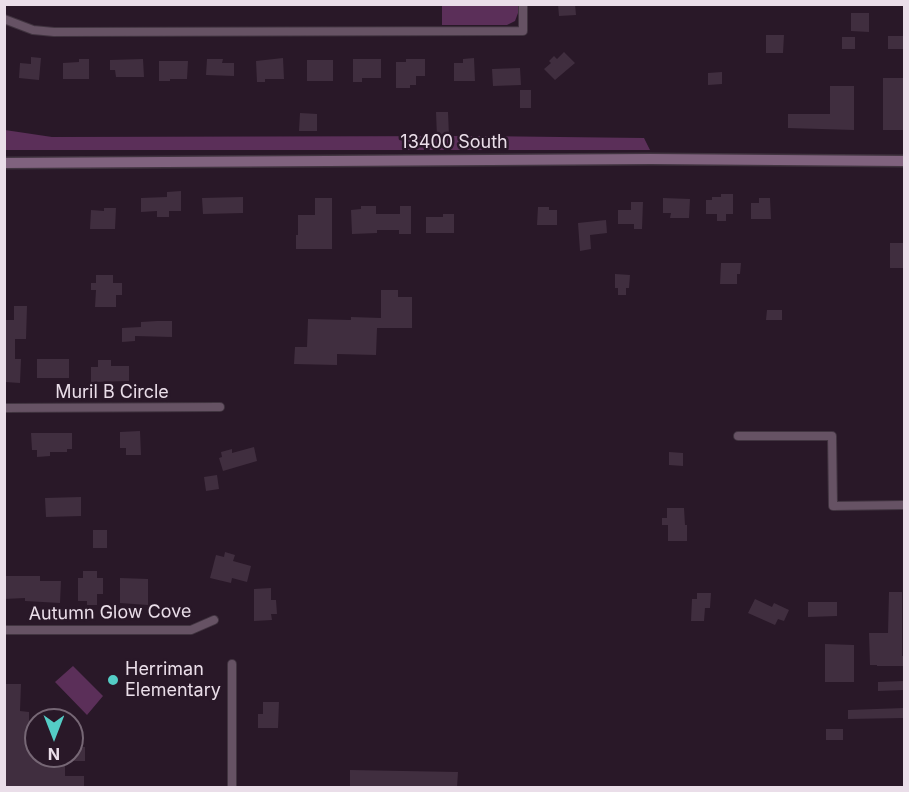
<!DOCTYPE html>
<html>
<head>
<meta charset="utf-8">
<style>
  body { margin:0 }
  #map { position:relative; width:909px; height:792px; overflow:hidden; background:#291828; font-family:Inter,sans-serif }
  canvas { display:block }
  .frame { position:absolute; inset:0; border:6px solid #eadee9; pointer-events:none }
  .north { position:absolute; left:24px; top:708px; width:60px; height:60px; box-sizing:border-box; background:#291828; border:2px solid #766775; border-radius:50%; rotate:180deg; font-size:16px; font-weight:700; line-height:24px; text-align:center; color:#eadee9 }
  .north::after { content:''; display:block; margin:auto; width:21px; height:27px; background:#54cdc6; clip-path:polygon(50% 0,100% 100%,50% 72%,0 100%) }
</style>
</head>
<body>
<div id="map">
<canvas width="909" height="792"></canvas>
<div class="frame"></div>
<div class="north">N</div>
</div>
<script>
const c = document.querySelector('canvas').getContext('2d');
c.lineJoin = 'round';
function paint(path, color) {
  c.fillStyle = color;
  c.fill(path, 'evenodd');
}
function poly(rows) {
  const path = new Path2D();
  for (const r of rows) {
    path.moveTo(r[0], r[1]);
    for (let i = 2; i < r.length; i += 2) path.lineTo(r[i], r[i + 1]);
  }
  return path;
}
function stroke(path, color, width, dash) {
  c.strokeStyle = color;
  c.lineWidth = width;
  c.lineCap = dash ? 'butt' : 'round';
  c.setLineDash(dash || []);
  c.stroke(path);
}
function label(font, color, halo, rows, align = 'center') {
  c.font = font + ' Inter,sans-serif';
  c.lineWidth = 5;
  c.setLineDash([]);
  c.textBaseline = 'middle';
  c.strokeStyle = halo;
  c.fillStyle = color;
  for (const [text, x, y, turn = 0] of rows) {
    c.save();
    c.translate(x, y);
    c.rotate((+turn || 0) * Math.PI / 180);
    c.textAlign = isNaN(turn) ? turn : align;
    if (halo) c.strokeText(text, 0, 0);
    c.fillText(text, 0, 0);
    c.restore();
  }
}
const green = poly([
  [442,5,518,5,518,13,515,21,507,25,442,25],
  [5,130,52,137,478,136,644,138,650,150,5,150],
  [73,666,103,696,87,715,55,682]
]);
const building = poly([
  [558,4,575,4,576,15,559,16],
  [851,13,869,13,869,32,851,31],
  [766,35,784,35,783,53,766,53],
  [888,36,904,36,904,49,888,49],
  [842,37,855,37,855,49,842,49],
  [564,52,575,63,555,80,544,69,551,63,549,61,554,56,557,59],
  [31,57,41,58,39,80,19,78,20,63,31,64],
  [283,58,284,79,265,79,265,82,257,82,256,61],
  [474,58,475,81,454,81,454,63,463,63,463,59],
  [79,59,89,59,89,79,63,79,63,63,79,62],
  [143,59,144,77,116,77,115,70,110,70,110,60],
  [207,59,223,59,222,63,234,63,234,76,206,75],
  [353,59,381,59,381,78,362,78,362,82,353,82],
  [406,59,425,59,425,76,416,76,416,85,410,85,410,88,396,88,396,62,406,62],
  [307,60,333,60,333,81,307,81],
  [159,61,188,61,187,79,170,79,170,81,159,81],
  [520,68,521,85,493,86,492,69],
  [722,72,722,84,708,85,708,73],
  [883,78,904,78,904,130,883,130],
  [830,86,854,86,854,130,788,128,788,114,830,114],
  [520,90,531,90,531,108,520,108],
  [436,112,448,112,449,136,437,137],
  [300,113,317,114,317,131,299,131],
  [181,191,181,211,169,211,169,217,157,217,157,211,141,212,141,198,167,197,167,192],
  [721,194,733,194,733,214,726,214,726,221,717,221,717,214,706,214,706,200,712,200,712,197,721,197],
  [243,197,243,213,203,214,202,198],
  [315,198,332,198,332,249,296,249,296,235,298,235,298,215,315,215],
  [663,198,690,199,689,218,670,218,671,213,663,213],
  [759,198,770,198,771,219,751,219,751,203,759,203],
  [631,202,643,202,642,229,634,229,634,224,618,224,618,210,631,210],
  [361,206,376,206,376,214,400,214,400,206,411,206,411,234,399,234,399,230,377,230,377,233,352,234,351,210,361,209],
  [538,207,549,207,549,210,557,210,557,225,537,225],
  [104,208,116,208,115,229,90,229,91,210,104,211],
  [443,214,454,214,454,233,426,233,426,217,443,217],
  [606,220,607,233,590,235,591,249,580,251,578,223],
  [890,243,903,243,903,268,890,268],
  [721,263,741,263,740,274,737,274,737,284,720,284],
  [615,274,630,275,629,288,626,288,626,295,618,295,618,288,615,288],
  [96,275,113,275,113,283,122,283,122,295,116,295,116,307,95,307,96,290,91,290,91,283,96,283],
  [381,290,398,290,398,297,412,297,412,328,377,328,376,355,337,354,337,365,294,364,295,347,307,347,308,319,351,320,351,317,381,318],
  [14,306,27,306,26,339,15,339,15,359,21,359,20,383,5,382,4,320,14,320],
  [767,310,782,310,782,320,766,320],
  [157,321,172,321,172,337,135,336,135,341,122,342,122,328,141,327,141,322],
  [37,359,69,359,69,378,37,378],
  [98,360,111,360,111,366,129,366,129,381,91,382,91,367,98,367],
  [140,431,141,455,126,455,126,448,120,448,120,432],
  [31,433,72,433,72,449,67,449,67,452,50,452,50,456,37,457,37,450,32,450],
  [254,447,257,461,223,471,219,458,222,457,221,452,232,449,232,453],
  [669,452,683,453,683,466,669,465],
  [217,475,219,489,206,491,204,477],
  [81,497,81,516,46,517,45,498],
  [667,508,684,508,685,525,687,525,687,541,668,541,668,525,662,525,662,518,667,518],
  [93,530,107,530,107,548,93,548],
  [225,552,235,555,233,561,251,566,247,582,232,578,231,583,210,578,216,555,224,557],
  [83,571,97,571,97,578,103,578,103,594,97,594,97,605,87,605,87,601,78,601,78,578,83,578],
  [5,576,40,576,40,581,61,581,60,603,25,601,25,598,4,599],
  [120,578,148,579,148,605,120,603],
  [271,588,271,600,276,600,277,614,271,614,272,620,254,621,254,589],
  [889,592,902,592,902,656,904,656,904,666,877,666,877,665,870,665,869,633,888,633],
  [697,593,711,593,710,608,705,608,704,621,691,621,692,599,697,599],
  [755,599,772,607,774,603,789,610,784,621,778,619,775,625,748,613],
  [808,602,837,602,837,616,808,617],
  [825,644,854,645,854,682,825,682],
  [904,681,904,690,878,691,878,682],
  [6,684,21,684,20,711,29,712,29,730,36,736,36,756,65,756,65,776,84,776,84,788,4,788,4,705,6,705],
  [263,702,279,702,278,728,258,728,258,714,263,714],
  [904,708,904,718,848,719,848,710],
  [826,729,843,729,843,740,826,740],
  [72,746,85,747,85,761,72,761],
  [350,770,458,772,457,788,350,788]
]);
const minor = poly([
  [4,19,33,30,54,32,523,31,523,4],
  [4,408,220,407],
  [738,436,832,436,833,506,904,505],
  [4,630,191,630,214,620],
  [232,664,232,788]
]);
const secondary = poly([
  [4,163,651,159,904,161]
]);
const markers = [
  [113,680,6,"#54cdc6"]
];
const streetNames = [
  ["13400 South",454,143],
  ["Muril B Circle",112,393],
  ["Autumn Glow Cove",110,613,-1]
];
const poiNames = [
  ["Herriman",125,670],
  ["Elementary",125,691]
];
paint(green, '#5b2f59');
paint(building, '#402e3f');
stroke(minor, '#413440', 10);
stroke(secondary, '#413440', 13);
stroke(minor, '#665264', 8);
stroke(secondary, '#80627e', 10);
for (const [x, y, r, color] of markers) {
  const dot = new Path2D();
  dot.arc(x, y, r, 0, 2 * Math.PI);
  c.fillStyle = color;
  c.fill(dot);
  stroke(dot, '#291828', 2);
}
label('18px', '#eadee9', '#291828', streetNames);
label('18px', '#eadee9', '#291828', poiNames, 'left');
</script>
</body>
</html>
